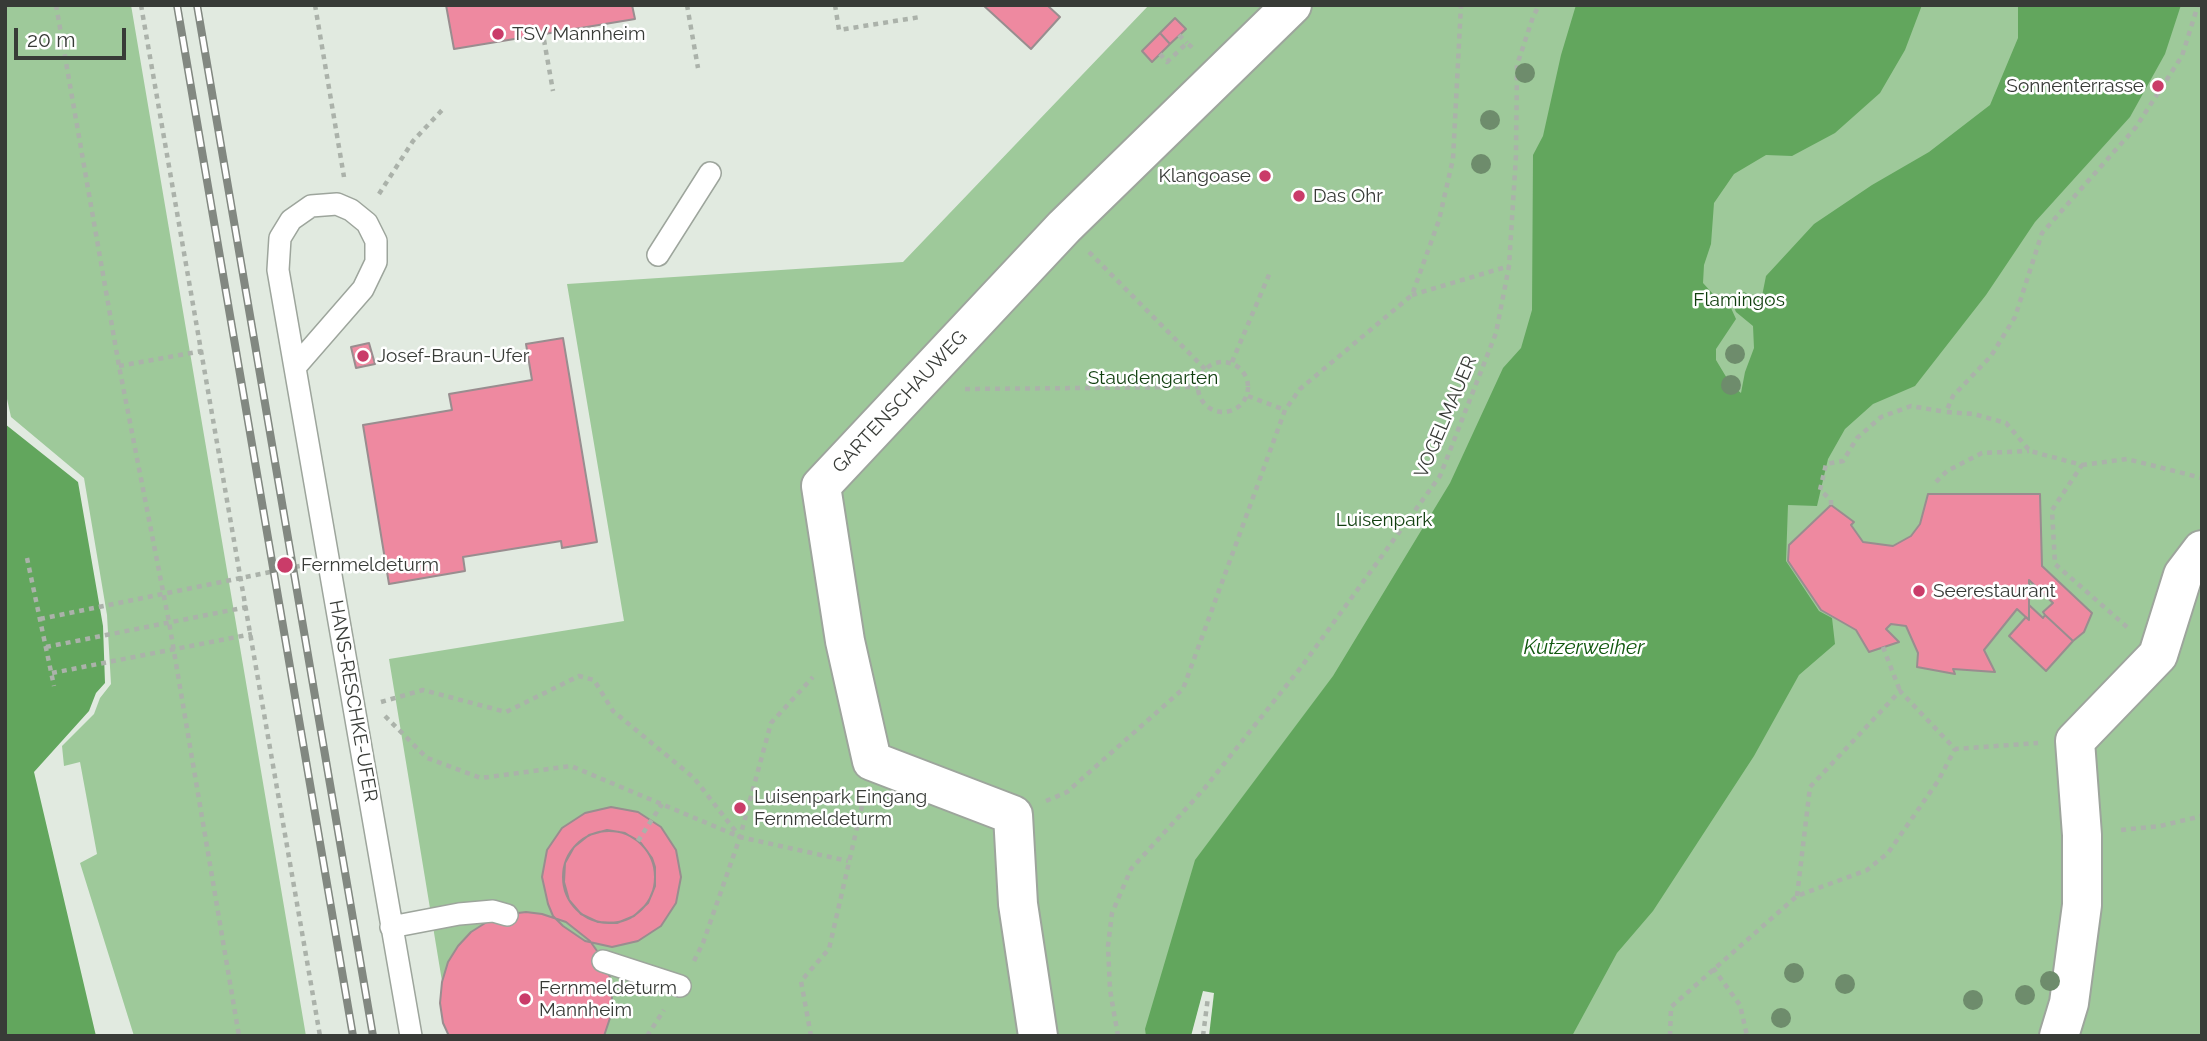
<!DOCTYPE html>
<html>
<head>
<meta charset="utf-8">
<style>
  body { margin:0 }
  #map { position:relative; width:2207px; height:1041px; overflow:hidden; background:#e1eae0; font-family:Raleway,sans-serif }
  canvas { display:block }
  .frame { position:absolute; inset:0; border:7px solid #383b37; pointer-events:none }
  .scale { position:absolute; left:14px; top:28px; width:112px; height:32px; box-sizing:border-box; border:4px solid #383b37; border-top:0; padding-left:9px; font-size:21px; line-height:24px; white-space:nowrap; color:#383b37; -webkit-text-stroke:5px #fff; paint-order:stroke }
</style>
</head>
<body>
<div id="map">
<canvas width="2207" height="1041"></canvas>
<div class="frame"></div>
<div class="scale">20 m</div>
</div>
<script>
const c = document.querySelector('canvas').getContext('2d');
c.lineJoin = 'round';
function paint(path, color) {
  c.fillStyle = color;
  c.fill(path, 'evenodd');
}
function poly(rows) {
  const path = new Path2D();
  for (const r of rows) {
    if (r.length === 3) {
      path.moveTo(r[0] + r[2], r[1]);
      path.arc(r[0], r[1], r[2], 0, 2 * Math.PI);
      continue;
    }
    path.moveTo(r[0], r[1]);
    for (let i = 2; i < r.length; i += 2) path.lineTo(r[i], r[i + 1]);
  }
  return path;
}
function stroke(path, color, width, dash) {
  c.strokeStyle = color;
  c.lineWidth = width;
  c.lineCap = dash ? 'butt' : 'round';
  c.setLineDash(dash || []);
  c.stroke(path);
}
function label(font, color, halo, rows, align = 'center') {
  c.font = font + ' Raleway,sans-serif';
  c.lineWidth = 5;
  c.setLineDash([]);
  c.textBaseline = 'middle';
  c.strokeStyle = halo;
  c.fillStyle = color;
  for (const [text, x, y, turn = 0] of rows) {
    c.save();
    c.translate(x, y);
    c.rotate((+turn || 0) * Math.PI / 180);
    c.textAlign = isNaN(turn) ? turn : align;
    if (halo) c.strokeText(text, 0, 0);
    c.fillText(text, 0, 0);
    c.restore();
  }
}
const green = poly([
  [5,5,131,5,306,1036,134,1036,80,863,97,854,80,762,64,766,62,746,94,714,100,698,111,684,107,615,84,478,11,417,5,390],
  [1149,5,2202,5,2202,1036,451,1036,389,659,624,621,567,284,903,262]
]);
const water = poly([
  [1576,5,1922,5,1905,50,1880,93,1835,133,1792,156,1766,155,1734,174,1714,203,1711,244,1704,265,1703,283,1713,294,1726,297,1736,319,1716,349,1716,360,1731,385,1741,393,1745,372,1754,348,1753,326,1736,312,1732,303,1735,295,1744,292,1753,297,1762,296,1766,276,1814,224,1872,185,1929,152,1990,105,2018,38,2018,5,2181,5,2165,54,2130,117,2035,222,1986,295,1915,386,1873,404,1845,429,1828,459,1817,506,1788,505,1786,561,1819,611,1832,618,1835,644,1799,675,1754,756,1653,911,1617,953,1572,1036,1146,1036,1145,1029,1195,860,1333,676,1450,483,1503,368,1521,348,1532,310,1533,155,1543,136,1561,55],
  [5,424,78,482,103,626,105,683,96,693,89,711,34,772,96,1036,5,1036]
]);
const pier = poly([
  [1203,991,1214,993,1209,1036,1191,1036]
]);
const building = poly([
  [446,5,632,5,635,19,454,49,446,5],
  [983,5,1047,5,1060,17,1031,49,983,5],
  [1175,18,1186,29,1170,44,1160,33,1175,18],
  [1160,33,1170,44,1152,62,1142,51,1160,33],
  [563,338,597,542,562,548,561,541,463,557,465,571,389,584,363,425,452,410,449,394,532,380,526,344,563,338],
  [369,343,375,364,356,368,351,347,369,343],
  [1928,494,2040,494,2042,566,2092,613,2084,632,2073,641,2045,615,2043,612,2053,603,2029,580,2029,620,2017,609,1984,650,1995,672,1953,669,1955,674,1917,667,1918,653,1906,626,1891,624,1886,629,1899,642,1869,652,1856,630,1821,610,1788,561,1789,545,1831,505,1854,522,1851,525,1863,542,1893,546,1911,536,1920,524,1928,494],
  [2029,605,2043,618,2045,615,2073,641,2046,671,2009,636,2026,617,2029,620,2029,605],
  [611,807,638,812,661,827,676,850,681,877,676,903,661,926,638,941,612,947,585,941,563,926,553,916,548,904,542,877,547,850,562,828,585,813,611,807],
  [607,830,625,833,641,843,652,858,655,867,655,886,648,903,634,916,617,923,598,922,581,914,569,900,564,882,565,863,574,847,589,835,607,830],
  [609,877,46],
  [526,912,542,914,566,922,590,941,602,958,610,977,612,995,611,1015,604,1036,449,1036,443,1023,440,1003,442,982,448,962,458,946,471,932,490,920,510,914,526,912]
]);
const path = poly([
  [56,5,119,366,169,622,239,1036],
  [141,5,320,1036],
  [315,5,344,177],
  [687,5,698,68],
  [835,5,839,30,920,17],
  [1179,35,1187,43],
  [544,40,553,91],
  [1160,54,1167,62,1187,43,1194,49],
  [379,194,413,141,443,109],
  [1089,252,1205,369],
  [1412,295,1509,266],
  [1223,387,25],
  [1232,362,1271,270],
  [119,366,202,351],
  [965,389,1198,387],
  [1248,396,1285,410],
  [2082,465,2127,459,2202,478],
  [1936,482,1947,471,1982,453,2029,451],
  [1831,505,1831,500,1820,490,1826,464,1843,461,1857,438,1881,417,1911,406,1946,412],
  [27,558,54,686],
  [40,619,300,566],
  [2127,627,2055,564,2052,510,2082,465,2030,451,2006,423,1974,414,1946,412,1953,396,1991,356,2015,317,2042,233,2136,127,2182,56,2198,5],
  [46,647,247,607],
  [1883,647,1900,691],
  [52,673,252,634],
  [381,702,423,690,506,712,579,676,594,680,613,711,694,778,740,837],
  [385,716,427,758,481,778,571,766,740,837,848,861],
  [1046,801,1067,792,1183,689,1285,410,1300,389,1412,295,1439,220,1453,159,1461,5],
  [2121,830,2160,826,2202,816],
  [638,841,662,804],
  [1797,896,1810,787,1900,691,1955,749,2038,743],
  [694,961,703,943,740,837,771,723,813,677],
  [1713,968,1740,1005,1747,1036],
  [647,1036,664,1010],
  [811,1036,801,981,829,949,864,797],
  [1118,1036,1110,990,1108,946,1112,913,1131,869,1204,789,1302,666,1440,476,1496,333,1509,266,1516,156,1517,65,1533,17,1539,5],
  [1203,1036,1208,997],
  [1670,1036,1671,1007,1797,896,1867,870,1888,853,1938,781,1955,749]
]);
const lane = poly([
  [658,255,710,173],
  [296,366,363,289,376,262,376,241,367,223,351,210,337,204,311,206,291,220,280,238,278,270,411,1036],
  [391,927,459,914,493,911,507,915],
  [603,961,680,986]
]);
const street = poly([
  [1038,1036,1018,904,1013,815,872,761,845,641,821,486,1064,227,1292,5],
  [2059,1036,2069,1003,2082,905,2082,835,2075,741,2158,655,2183,575,2202,550]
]);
const rail = poly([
  [177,5,353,1036],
  [197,5,373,1036]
]);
const trees = [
  [1525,73],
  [1490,120],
  [1481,164],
  [1735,354],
  [1731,385],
  [1794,973],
  [2050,981],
  [1845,984],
  [2025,995],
  [1973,1000],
  [1781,1018]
];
const markers = [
  [498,34,7,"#ca3c69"],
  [2158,86,7,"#ca3c69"],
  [1265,176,7,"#ca3c69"],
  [1299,196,7,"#ca3c69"],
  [363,356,7,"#ca3c69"],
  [285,565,9,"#ca3c69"],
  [1919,591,7,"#ca3c69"],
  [740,808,7,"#ca3c69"],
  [525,999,7,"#ca3c69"]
];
const poiNames = [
  ["TSV Mannheim",512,34],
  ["Sonnenterrasse",2144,86,"right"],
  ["Klangoase",1251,176,"right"],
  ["Das Ohr",1313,196],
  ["Josef-Braun-Ufer",377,356],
  ["Fernmeldeturm",301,565],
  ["Seerestaurant",1933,591],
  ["Luisenpark Eingang",754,797],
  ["Fernmeldeturm",754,819],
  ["Fernmeldeturm",539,988],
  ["Mannheim",539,1010]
];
const parkNames = [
  ["Flamingos",1739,300],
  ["Staudengarten",1153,378],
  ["Luisenpark",1384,520]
];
const streetNames = [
  ["GARTENSCHAUWEG",900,402,-47],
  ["VOGELMAUER",1446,417,-67],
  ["HANS-RESCHKE-UFER",353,701,80]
];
const waterNames = [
  ["Kutzerweiher",1584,648]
];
paint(green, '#9ec99a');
paint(water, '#62a65d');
paint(pier, '#e1eae0');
paint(building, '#ee89a0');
stroke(building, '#998d8f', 2);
stroke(lane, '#9da59c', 24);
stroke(street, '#9da59c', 42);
stroke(path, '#abb2aa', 4.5, [5, 5]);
stroke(lane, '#fff', 21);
stroke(street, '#fff', 38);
stroke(rail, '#828881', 8);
stroke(rail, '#fff', 5, [16]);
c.fillStyle = '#6e8c6c';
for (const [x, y] of trees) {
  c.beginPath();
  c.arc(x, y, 10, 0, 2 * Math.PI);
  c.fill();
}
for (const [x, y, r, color] of markers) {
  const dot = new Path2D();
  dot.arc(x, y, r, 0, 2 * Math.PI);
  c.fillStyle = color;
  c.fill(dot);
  stroke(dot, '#fff', 2.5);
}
label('19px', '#383b37', '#fff', poiNames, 'left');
label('19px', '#103f0e', '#fff', parkNames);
label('19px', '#383b37', '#fff', streetNames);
label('italic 21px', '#11580f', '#fff', waterNames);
</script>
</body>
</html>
